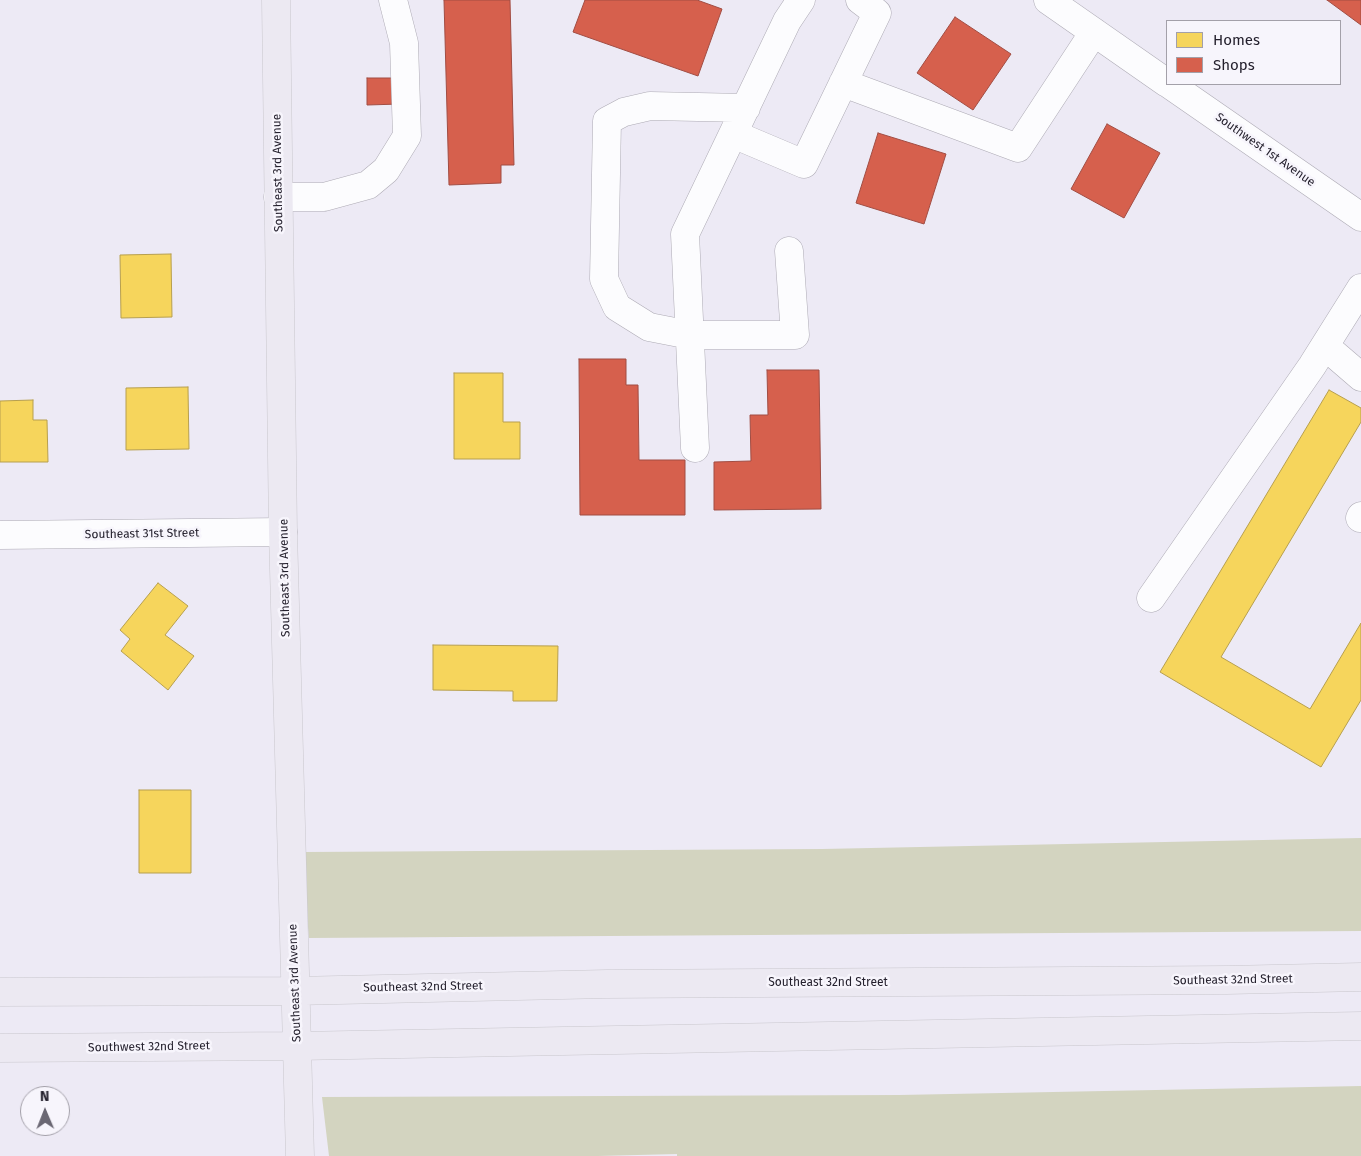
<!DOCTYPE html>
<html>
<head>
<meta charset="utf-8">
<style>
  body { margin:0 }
  #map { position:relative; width:1361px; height:1156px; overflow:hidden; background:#edeaf5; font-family:"Fira Sans",sans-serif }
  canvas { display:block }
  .legend { position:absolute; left:1166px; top:20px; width:175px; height:65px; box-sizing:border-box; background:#f7f5fc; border:1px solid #a3a0a9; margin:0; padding:6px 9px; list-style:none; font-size:15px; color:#24202d }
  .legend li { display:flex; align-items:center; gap:10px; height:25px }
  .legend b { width:25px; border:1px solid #a3a0a9 }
  .north { position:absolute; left:20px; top:1086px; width:50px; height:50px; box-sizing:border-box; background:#f7f5fc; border:1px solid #a3a0a9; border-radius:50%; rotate:359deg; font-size:14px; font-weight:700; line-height:20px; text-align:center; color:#24202d }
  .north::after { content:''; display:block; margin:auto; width:18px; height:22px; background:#6a6773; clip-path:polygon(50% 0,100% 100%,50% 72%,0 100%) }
</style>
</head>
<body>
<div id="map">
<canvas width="1361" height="1156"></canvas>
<ul class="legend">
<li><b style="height:14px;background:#f6d55c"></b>Homes</li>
<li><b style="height:14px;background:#d6604d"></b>Shops</li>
</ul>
<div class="north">N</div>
</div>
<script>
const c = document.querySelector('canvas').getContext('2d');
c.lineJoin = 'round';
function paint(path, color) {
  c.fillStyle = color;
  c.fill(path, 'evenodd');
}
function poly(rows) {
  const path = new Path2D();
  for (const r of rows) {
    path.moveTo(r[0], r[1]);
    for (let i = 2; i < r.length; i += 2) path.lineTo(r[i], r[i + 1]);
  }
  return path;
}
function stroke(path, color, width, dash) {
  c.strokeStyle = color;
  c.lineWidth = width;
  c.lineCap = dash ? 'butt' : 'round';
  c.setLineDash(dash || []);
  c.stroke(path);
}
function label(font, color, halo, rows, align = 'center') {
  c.font = font + ' "Fira Sans",sans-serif';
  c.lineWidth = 5;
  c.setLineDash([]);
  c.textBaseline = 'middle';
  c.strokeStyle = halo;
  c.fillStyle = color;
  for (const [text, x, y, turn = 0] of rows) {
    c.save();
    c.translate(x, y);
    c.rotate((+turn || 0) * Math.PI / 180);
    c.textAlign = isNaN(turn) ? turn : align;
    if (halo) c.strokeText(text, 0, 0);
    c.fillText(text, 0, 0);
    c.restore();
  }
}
const green = poly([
  [1361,838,1361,931,309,938,307,916,305,852,822,849],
  [1361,1086,1361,1156,677,1156,677,1154,598,1156,329,1156,322,1097,899,1095]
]);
const homes = poly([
  [171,254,172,317,121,318,120,255,171,254],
  [454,373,503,373,503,422,520,422,520,459,454,459,454,373],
  [188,387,189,449,126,450,126,388,188,387],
  [1329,390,1361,408,1361,422,1221,657,1310,709,1361,623,1361,700,1321,767,1160,672,1329,390],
  [33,400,33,420,47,420,48,462,0,462,0,401,33,400],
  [158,583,188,606,165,635,194,656,168,690,121,651,130,639,120,630,158,583],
  [433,645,558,646,557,701,513,701,513,691,433,690,433,645],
  [139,790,191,790,191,873,139,873,139,790]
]);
const shops = poly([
  [444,0,510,0,514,165,501,165,501,183,449,185,444,0],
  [585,0,697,0,722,9,698,76,573,32,585,0],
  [1327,0,1361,0,1361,25,1327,0],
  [955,17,1011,54,973,110,917,73,955,17],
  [367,78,399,78,400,104,367,105,367,78],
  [1107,124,1160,153,1124,218,1071,189,1107,124],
  [878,133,946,154,924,224,856,203,878,133],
  [579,359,626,359,626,385,638,385,639,460,685,460,685,515,580,515,579,359],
  [767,370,819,370,821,509,714,510,714,462,751,461,750,415,768,415,767,370]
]);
const minor = poly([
  [1048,0,1167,83],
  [843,83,1018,148,1094,32],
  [1169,84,1361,217],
  [746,108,650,106,624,112,607,121,604,279,617,307,649,327,690,335,795,335,789,251],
  [733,134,804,164,877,13,860,0],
  [278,197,324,197,368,185,386,170,407,136,404,43,393,0],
  [1325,346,1361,377],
  [695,448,685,234,787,21,801,0],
  [1360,518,1361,516],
  [0,535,283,532],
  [1151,598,1312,366,1361,288]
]);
const major = poly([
  [276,0,283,532,300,1156],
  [0,992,294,991,607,984,1227,980,1361,977],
  [0,1048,297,1046,1361,1026]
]);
const streetNames = [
  ["Southwest 1st Avenue",1265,150,35],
  ["Southeast 3rd Avenue",278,173,-91],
  ["Southeast 31st Street",142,534,-1],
  ["Southeast 3rd Avenue",285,578,-91],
  ["Southeast 32nd Street",1233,980,-1],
  ["Southeast 3rd Avenue",295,983,-92],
  ["Southeast 32nd Street",828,983],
  ["Southeast 32nd Street",423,987,-1],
  ["Southwest 32nd Street",149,1047,-1]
];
paint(green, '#d3d4c0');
paint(homes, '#f6d55c');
stroke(homes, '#b79f4e', 1);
paint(shops, '#d6604d');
stroke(shops, '#a14d43', 1);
stroke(minor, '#adaab4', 29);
stroke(major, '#c9c7cd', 29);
stroke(minor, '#fcfcfe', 28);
stroke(major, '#ece9f2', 28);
label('12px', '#24202d', '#f7f5fc', streetNames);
</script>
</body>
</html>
